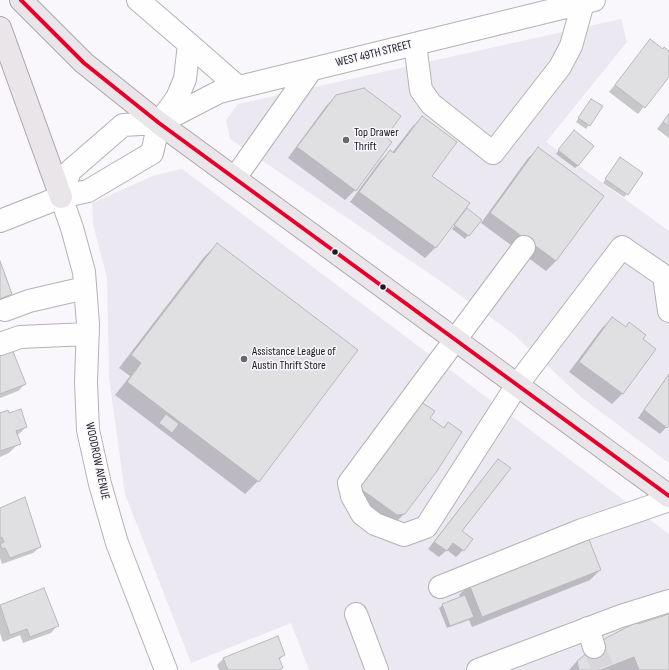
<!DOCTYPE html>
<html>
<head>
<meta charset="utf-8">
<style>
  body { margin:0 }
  canvas { display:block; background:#f9f7fb }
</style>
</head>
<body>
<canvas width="669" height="670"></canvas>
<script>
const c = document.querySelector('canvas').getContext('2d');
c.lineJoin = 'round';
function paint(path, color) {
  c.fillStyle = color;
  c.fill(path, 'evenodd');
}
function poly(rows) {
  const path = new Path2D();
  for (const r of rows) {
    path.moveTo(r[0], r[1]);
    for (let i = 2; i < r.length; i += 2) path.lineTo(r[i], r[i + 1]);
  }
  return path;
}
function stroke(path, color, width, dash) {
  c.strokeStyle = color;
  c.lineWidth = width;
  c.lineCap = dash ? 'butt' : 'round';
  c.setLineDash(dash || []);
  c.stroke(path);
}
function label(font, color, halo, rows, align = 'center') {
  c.font = font + ' "Sofia Sans Condensed",sans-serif';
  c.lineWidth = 3;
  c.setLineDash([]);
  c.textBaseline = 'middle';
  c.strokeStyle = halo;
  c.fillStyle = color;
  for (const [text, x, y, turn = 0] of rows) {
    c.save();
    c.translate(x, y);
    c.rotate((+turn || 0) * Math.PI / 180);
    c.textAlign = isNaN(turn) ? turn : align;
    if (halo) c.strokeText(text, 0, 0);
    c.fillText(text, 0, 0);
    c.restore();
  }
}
const built = poly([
  [621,19,627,42,546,142,669,231,669,463,581,397,512,333,439,280,230,139,226,120,238,104],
  [182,169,669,534,669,670,309,670,291,623,191,663,125,494,109,377,107,278,93,224,92,203,155,175]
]);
const shadow = poly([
  [650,41,662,50,669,52,669,75,638,114,609,92],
  [336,96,384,137,355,190,345,200,288,158,326,106],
  [588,103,602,107,586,129,576,122],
  [669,113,669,138,657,129],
  [422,117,431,176,468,203,435,248,425,258,350,202,380,161,390,151,392,153,412,127],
  [574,131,578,165,575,168,556,154],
  [538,149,603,196,556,261,546,271,481,223,528,158],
  [617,162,627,194,624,197,603,183],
  [464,213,480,220,465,239,452,229],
  [217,244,258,481,245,494,115,395,130,376,119,368,204,257],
  [0,264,11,294,0,302],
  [612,318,625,328,629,323,641,339,655,349,622,394,612,404,569,372,602,328],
  [0,355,25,384,18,391,0,398],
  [669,374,669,424,660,434,638,418],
  [0,414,8,414,26,427,17,436,19,443,9,453,0,457],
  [429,418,443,428,448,423,404,514,394,524,348,497],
  [498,460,461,531,463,550,456,557,447,550,439,557,428,549],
  [0,509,40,547,33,553,2,564,0,558],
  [600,570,590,580,472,627,469,620,447,628,439,608,443,605,461,598,459,595,469,585],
  [43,589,57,626,51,633,23,643,20,635,3,642,0,633,0,606],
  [669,615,669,670,569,670,577,661,638,625],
  [284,655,279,660,282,668,280,670,219,670,217,665,224,658]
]);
const building = poly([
  [650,39,663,49,664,47,669,51,669,77,645,108,615,85,650,39],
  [364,88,401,116,386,137,392,142,356,191,297,147,336,95,364,88],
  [591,99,603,106,590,126,578,118,591,99],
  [669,114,669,126,663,122,669,114],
  [422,116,457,142,432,176,470,203,436,248,359,192,390,150,394,153,422,116],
  [574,130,594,146,578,166,558,150,574,130],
  [538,147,604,196,556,261,490,213,538,147],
  [620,157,643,173,628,195,605,179,620,157],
  [467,208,482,220,469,236,454,225,467,208],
  [217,243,358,350,259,482,127,382,141,363,131,355,217,243],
  [0,261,12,294,0,299,0,261],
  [612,317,626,327,629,322,646,335,643,339,656,349,623,394,579,362,612,317],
  [12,349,26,384,0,394,0,354,12,349],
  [669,374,669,426,667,428,644,410,669,374],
  [421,402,435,411,430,418,444,428,448,422,462,432,437,471,405,514,397,515,358,487,421,402],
  [21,409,27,427,16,431,21,444,0,451,0,413,8,410,9,413,21,409],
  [166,414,179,424,172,433,159,423,166,414],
  [498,459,511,468,462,531,473,539,464,551,453,543,447,551,434,542,498,459],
  [25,497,41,547,10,558,5,548,2,549,0,544,4,542,2,537,0,538,0,508,25,497],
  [588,537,601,570,482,617,469,584,588,537],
  [44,588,59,626,30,637,27,629,10,635,0,605,44,588],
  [465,595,474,617,450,626,442,604,465,595],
  [669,614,669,670,639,670,634,657,601,670,579,670,577,661,606,638,637,622,638,624,669,614],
  [278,636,285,655,279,658,283,668,279,670,228,670,223,658,278,636]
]);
const minorTunnel = poly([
  [594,647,603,670]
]);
const minor = poly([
  [138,0,189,44],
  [415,44,421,90,431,104,493,153,560,67,571,46,583,3],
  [235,178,311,70],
  [61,197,70,171,123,125,159,123,219,92,594,0],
  [61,197,72,228,84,272,88,324,86,382,88,430,100,484,117,543,166,670],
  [0,221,61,197,88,191,152,153,159,123,177,98,185,79,189,44,238,87],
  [524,247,349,483,352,496,362,514,375,524,404,535,426,527,517,385,622,247,664,276,669,311],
  [5,310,29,301,85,288],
  [0,344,20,337,88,334],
  [440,587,582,530,669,500],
  [356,614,377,670],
  [588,628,594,647],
  [478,670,621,616,669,601]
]);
const major = poly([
  [21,0,84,63,159,123,669,496],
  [0,28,61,197]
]);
const bus1 = poly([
  [21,0,84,63,159,123,669,496]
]);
const markers = [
  [346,140,4,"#69676b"],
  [335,252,3.5,"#1b1a1d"],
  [383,287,3.5,"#1b1a1d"],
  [244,359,4,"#69676b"]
];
const streetNames = [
  ["WEST 49TH STREET",374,54,-14],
  ["WOODROW AVENUE",97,461,78]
];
const poiNames = [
  ["Top Drawer",354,133],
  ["Thrift",354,147],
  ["Assistance League of",252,352],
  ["Austin Thrift Store",252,366]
];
paint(built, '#ece8f2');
paint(shadow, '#0003');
paint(building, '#e0dfe2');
stroke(building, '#b9b9bc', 1);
stroke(minorTunnel, '#d8d6da', 22, [22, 11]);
stroke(minor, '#b3b2b5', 24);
stroke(major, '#aba4ac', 24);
stroke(minor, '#fefefe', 22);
stroke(major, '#e9e5e9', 22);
stroke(bus1, '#e4002b', 4);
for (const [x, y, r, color] of markers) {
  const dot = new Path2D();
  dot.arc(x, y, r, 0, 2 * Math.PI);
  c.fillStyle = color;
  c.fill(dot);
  stroke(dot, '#f8f5fd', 1.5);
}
label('12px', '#1b1a1d', '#f8f5fd', streetNames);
label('12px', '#1b1a1d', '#f8f5fd', poiNames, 'left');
</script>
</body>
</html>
